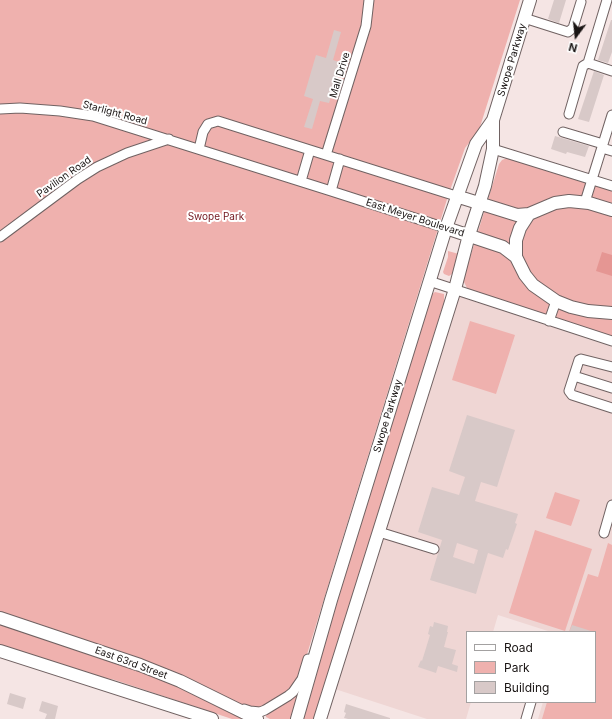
<!DOCTYPE html>
<html>
<head>
<meta charset="utf-8">
<style>
  body { margin:0 }
  #map { position:relative; width:612px; height:719px; overflow:hidden; background:#f5e5e4; font-family:Inter,sans-serif }
  canvas { display:block }
  .legend { position:absolute; left:466px; top:631px; width:130px; height:72px; box-sizing:border-box; background:#fff; border:1px solid #a3a1a1; margin:0; padding:5px 7px; list-style:none; font-size:12px; color:#1a1514 }
  .legend li { display:flex; align-items:center; gap:8px; height:20px }
  .legend b { width:20px; border:1px solid #a3a1a1 }
  .north { position:absolute; left:556px; top:16px; width:40px; height:40px; -webkit-text-stroke:3px #fff; paint-order:stroke; rotate:195deg; font-size:11px; font-weight:700; line-height:16px; text-align:center; color:#1a1514 }
  .north::after { content:''; display:block; margin:auto; width:14px; height:18px; background:#1a1514; clip-path:polygon(50% 0,100% 100%,50% 72%,0 100%) }
</style>
</head>
<body>
<div id="map">
<canvas width="612" height="719"></canvas>
<ul class="legend">
<li><b style="height:5px;background:#fff"></b>Road</li>
<li><b style="height:11px;background:#efb1ae"></b>Park</li>
<li><b style="height:11px;background:#d8c9c8"></b>Building</li>
</ul>
<div class="north">N</div>
</div>
<script>
const c = document.querySelector('canvas').getContext('2d');
c.lineJoin = 'round';
function paint(path, color) {
  c.fillStyle = color;
  c.fill(path, 'evenodd');
}
function poly(rows) {
  const path = new Path2D();
  for (const r of rows) {
    path.moveTo(r[0], r[1]);
    for (let i = 2; i < r.length; i += 2) path.lineTo(r[i], r[i + 1]);
  }
  return path;
}
function stroke(path, color, width, dash) {
  c.strokeStyle = color;
  c.lineWidth = width;
  c.lineCap = dash ? 'butt' : 'round';
  c.setLineDash(dash || []);
  c.stroke(path);
}
function label(font, color, halo, rows, align = 'center') {
  c.font = font + ' Inter,sans-serif';
  c.lineWidth = 4;
  c.setLineDash([]);
  c.textBaseline = 'middle';
  c.strokeStyle = halo;
  c.fillStyle = color;
  for (const [text, x, y, turn = 0] of rows) {
    c.save();
    c.translate(x, y);
    c.rotate((+turn || 0) * Math.PI / 180);
    c.textAlign = isNaN(turn) ? turn : align;
    if (halo) c.strokeText(text, 0, 0);
    c.fillText(text, 0, 0);
    c.restore();
  }
}
const built = poly([
  [458,296,612,347,612,719,538,719,543,702,595,702,595,632,551,632,498,615,493,632,467,632,467,702,471,702,466,719,427,719,335,689]
]);
const green = poly([
  [0,0,520,0,479,130,465,148,448,196,300,677,288,690,270,703,258,708,242,706,141,662,0,612],
  [507,158,612,191,612,340,468,290,463,280,499,164,502,160],
  [448,251,459,254,452,274,449,276,444,274,443,272,448,257],
  [435,292,444,294,444,302,314,719,303,719,313,687,319,656,431,295],
  [470,321,515,335,496,394,452,380],
  [555,492,580,500,571,526,546,518],
  [535,530,592,549,565,631,509,613],
  [608,543,612,545,612,719,542,719,547,702,595,702,595,632,569,632,588,574,598,577],
  [0,624,159,677,249,719,232,719,115,680,97,676,0,646],
  [296,693,299,695,291,719,270,719,266,717,266,714]
]);
const water = poly([
  [602,252,612,255,612,276,596,271]
]);
const building = poly([
  [554,0,566,0,559,23,548,19],
  [611,20,612,20,612,52,608,63,598,60],
  [334,30,341,32,333,60,342,63,329,103,320,101,312,129,304,127,313,99,304,96,316,55,326,58],
  [594,71,604,75,589,122,578,119],
  [555,136,589,146,585,157,567,152,566,154,551,149],
  [467,415,515,430,497,487,481,482,475,501,518,514,515,523,517,524,508,550,506,549,503,558,488,553,476,594,430,580,442,540,418,532,432,487,459,495,465,477,449,471],
  [457,543,478,550,474,564,453,557],
  [434,622,448,626,447,632,448,632,444,647,456,650,452,664,458,666,457,672,438,666,436,673,418,667,421,660,422,661,430,635,428,634,430,626,433,627],
  [572,625,591,631,591,632,569,632],
  [10,693,26,698,23,709,7,704],
  [42,701,58,706,55,719,45,719,47,714,39,711],
  [346,704,390,718,390,719,348,719,344,718,346,713,344,712]
]);
const minor = poly([
  [524,18,568,32,573,28,581,2],
  [588,63,612,71],
  [0,109,20,108,60,111,93,116,331,191,446,228],
  [569,114,583,66,588,63,607,0],
  [563,132,603,144],
  [602,148,612,151],
  [199,149,203,132,208,124,218,121,456,196],
  [493,149,612,186],
  [326,155,366,26,369,0],
  [301,181,310,150],
  [331,191,340,159],
  [585,202,612,115],
  [0,237,78,179,97,167,127,153,169,139],
  [429,281,612,341],
  [549,321,556,301],
  [612,367,581,359,579,360,569,391,572,395,612,408],
  [574,376,612,388],
  [379,532,434,549],
  [604,533,612,505],
  [244,709,250,711,260,712,265,710,288,696,293,692,302,679,308,659],
  [526,719,531,702]
]);
const major = poly([
  [456,196,517,215,529,214,555,203,569,201,589,203,612,210],
  [446,228,503,247,516,257,525,275,533,285,556,301,571,307,588,311,612,313],
  [516,257,516,240,520,228,529,214],
  [0,618,140,665,180,681,257,719],
  [0,651,212,719],
  [297,719,331,600,446,228,476,144,493,120],
  [320,719,455,289,469,235,485,186,493,149,493,120,530,0]
]);
const streetNames = [
  ["Swope Parkway",512,60,-73],
  ["Mall Drive",340,75,-73],
  ["Starlight Road",115,113,15],
  ["Pavilion Road",64,177,-35],
  ["East Meyer Boulevard",415,218,18],
  ["Swope Parkway",388,416,-73],
  ["East 63rd Street",131,663,20]
];
const parkNames = [
  ["Swope Park",216,217]
];
paint(built, '#efd6d4');
paint(green, '#efb1ae');
paint(water, '#e59693');
paint(building, '#d8c9c8');
stroke(minor, '#706262', 11);
stroke(major, '#706262', 14);
stroke(minor, '#fff', 9);
stroke(major, '#fff', 12);
label('10px', '#1a1514', '#fff', streetNames);
label('10px', '#72161e', '#fff', parkNames);
</script>
</body>
</html>
